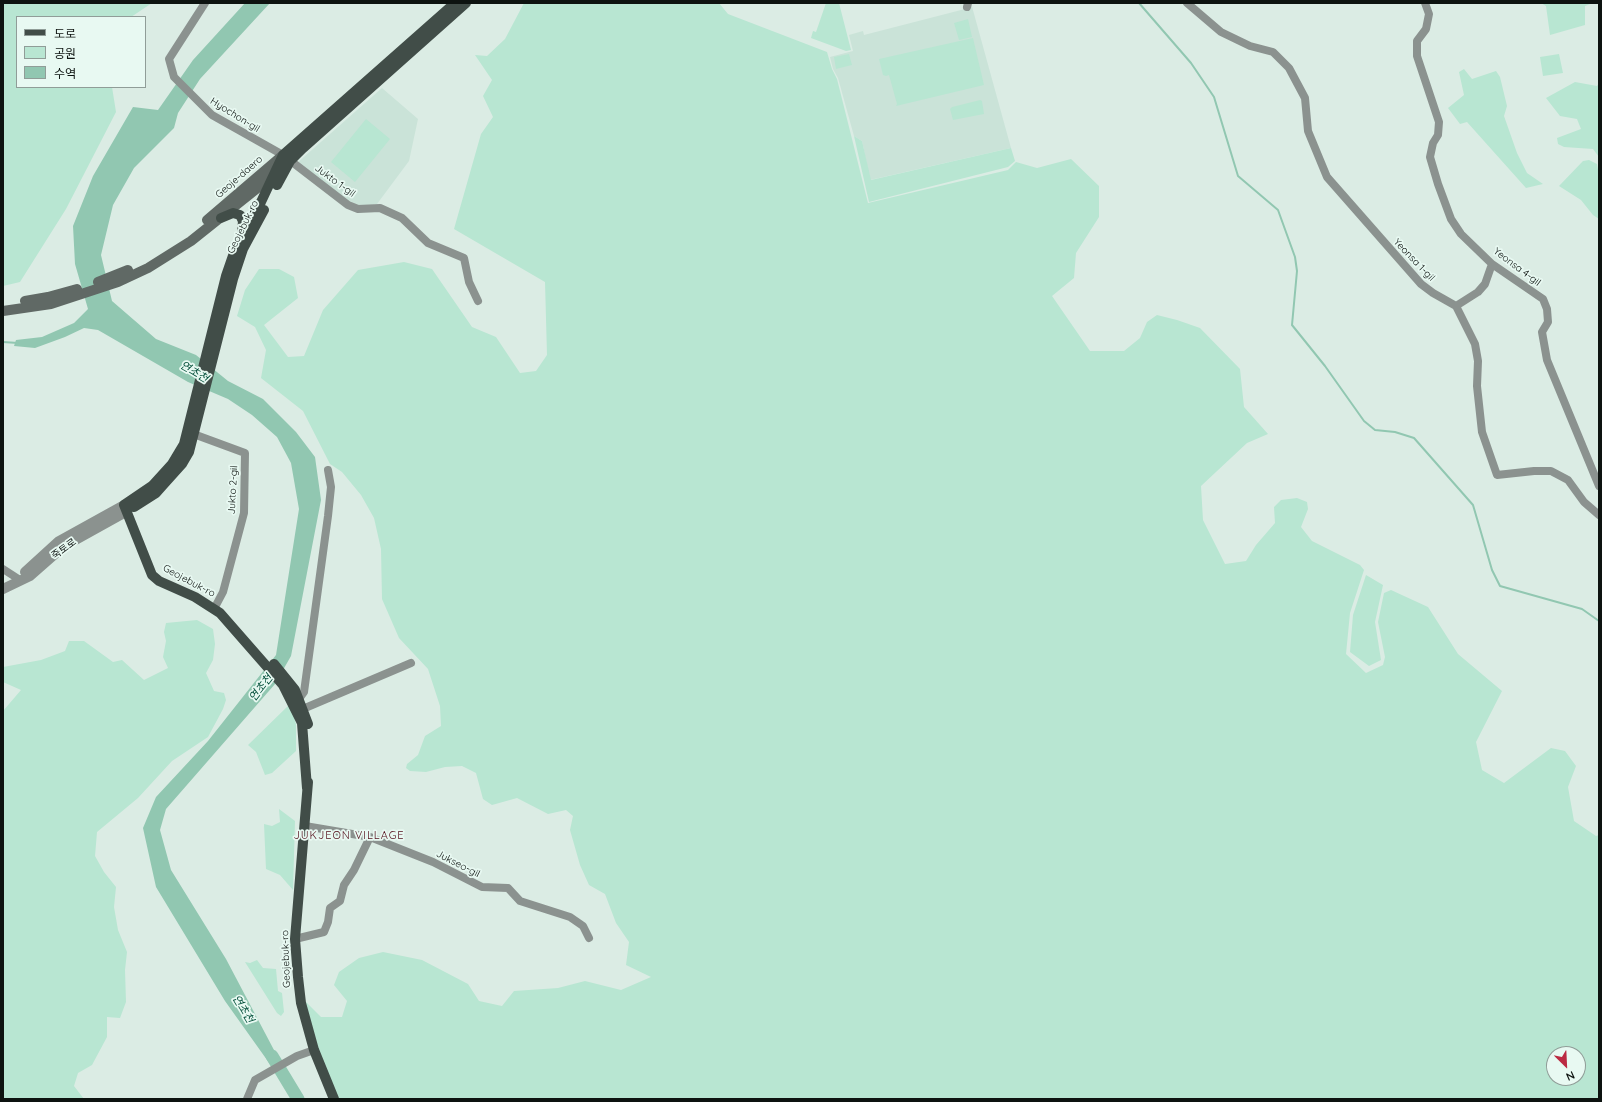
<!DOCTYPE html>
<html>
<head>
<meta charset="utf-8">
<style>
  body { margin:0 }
  #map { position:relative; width:1602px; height:1102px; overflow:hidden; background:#dbece4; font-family:Quicksand,"Noto Sans KR",sans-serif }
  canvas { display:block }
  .frame { position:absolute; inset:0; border:4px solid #0d1310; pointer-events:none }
  .legend { position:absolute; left:16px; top:16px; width:130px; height:72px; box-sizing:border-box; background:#e8f9f2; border:1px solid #909d98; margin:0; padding:5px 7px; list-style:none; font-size:12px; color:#0d1310 }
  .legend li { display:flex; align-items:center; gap:8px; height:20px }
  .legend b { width:20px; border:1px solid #909d98 }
  .north { position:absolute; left:1546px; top:1046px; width:40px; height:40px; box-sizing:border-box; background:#e8f9f2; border:1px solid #909d98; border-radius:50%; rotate:156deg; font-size:11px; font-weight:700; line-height:16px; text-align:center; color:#0d1310 }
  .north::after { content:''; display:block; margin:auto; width:14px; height:18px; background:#bb2a42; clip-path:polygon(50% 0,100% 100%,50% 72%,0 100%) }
</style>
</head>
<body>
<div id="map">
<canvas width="1602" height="1102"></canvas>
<div class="frame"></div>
<ul class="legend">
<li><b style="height:5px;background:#414d48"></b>도로</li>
<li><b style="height:11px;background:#b8e6d2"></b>공원</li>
<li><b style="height:11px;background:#91c7b1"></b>수역</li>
</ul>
<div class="north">N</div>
</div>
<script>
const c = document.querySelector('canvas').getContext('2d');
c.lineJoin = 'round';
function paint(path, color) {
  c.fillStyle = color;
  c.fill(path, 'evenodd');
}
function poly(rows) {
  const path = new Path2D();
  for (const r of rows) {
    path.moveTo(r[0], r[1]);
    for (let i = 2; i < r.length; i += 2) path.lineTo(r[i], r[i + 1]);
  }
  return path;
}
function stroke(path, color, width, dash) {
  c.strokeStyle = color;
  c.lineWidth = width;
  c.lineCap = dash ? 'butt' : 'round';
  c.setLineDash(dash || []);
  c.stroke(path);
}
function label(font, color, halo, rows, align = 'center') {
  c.font = font + ' Quicksand,"Noto Sans KR",sans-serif';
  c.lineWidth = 3.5;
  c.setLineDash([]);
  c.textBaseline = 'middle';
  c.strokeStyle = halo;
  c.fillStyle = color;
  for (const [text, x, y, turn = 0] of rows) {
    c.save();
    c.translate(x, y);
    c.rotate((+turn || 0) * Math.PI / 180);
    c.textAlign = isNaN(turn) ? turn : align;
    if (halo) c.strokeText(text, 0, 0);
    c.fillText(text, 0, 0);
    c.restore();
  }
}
const built = poly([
  [971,3,1011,148,870,180,862,141,854,136,838,78,833,69,830,57,853,51,849,35,863,31,864,35,965,9],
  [382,88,418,119,409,161,377,204,358,208,296,164]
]);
const green = poly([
  [3,3,152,3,131,17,17,17,17,87,112,87,116,112,66,209,20,282,3,286],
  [524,3,719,3,728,14,827,52,832,69,837,79,868,203,1008,170,1016,162,1037,168,1071,159,1099,186,1099,217,1076,253,1074,278,1052,296,1090,351,1124,351,1140,338,1147,322,1157,315,1177,320,1200,328,1240,369,1244,407,1268,434,1247,443,1201,486,1203,520,1225,564,1246,561,1256,545,1275,523,1274,507,1281,500,1297,498,1307,502,1308,509,1301,527,1312,541,1360,565,1364,570,1350,613,1346,654,1366,673,1383,665,1385,657,1378,622,1384,593,1391,590,1428,607,1458,654,1502,691,1476,742,1482,770,1504,783,1551,748,1565,751,1576,766,1568,787,1574,821,1596,836,1599,835,1599,1099,335,1099,328,1086,305,1001,321,1017,342,1017,347,1001,334,985,339,972,359,958,383,952,422,960,468,984,479,1001,502,1006,514,991,558,988,585,981,621,990,651,977,626,965,629,942,616,923,605,894,589,885,580,865,570,830,573,816,566,810,548,814,517,798,492,805,483,799,476,773,462,766,445,767,426,772,410,771,406,768,407,764,418,755,425,736,441,726,440,706,428,669,399,638,382,599,381,549,374,518,361,495,342,472,330,464,303,411,261,378,266,350,255,327,237,316,245,290,259,269,279,269,294,277,298,298,264,325,288,357,304,356,323,310,358,270,404,262,432,269,472,327,496,337,520,373,536,371,547,355,545,282,454,229,481,134,493,117,483,96,492,80,475,55,487,56,505,39],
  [1554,1054,1578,1054,1578,1078,1554,1078],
  [826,3,839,3,851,50,846,51,811,38,813,31,816,32],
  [1541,3,1593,3,1585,6,1585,25,1550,35,1546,6],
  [968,19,972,37,959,40,954,23],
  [973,38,984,85,896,106,897,104,889,75,886,76,883,75,879,59],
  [849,54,852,65,836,69,834,57],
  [1559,54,1563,73,1543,76,1540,57],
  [1464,69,1472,79,1496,71,1500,77,1507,106,1504,116,1517,153,1527,173,1543,184,1526,188,1467,122,1460,124,1448,108,1464,95,1459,72],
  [1575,82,1597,86,1599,83,1599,157,1593,149,1564,147,1558,144,1557,138,1581,129,1577,119,1560,116,1546,98],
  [980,100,982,101,984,114,953,120,950,109,952,107],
  [366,119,390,139,355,182,331,162],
  [854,136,862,141,871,180,1011,148,1015,161,1008,167,869,202],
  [1589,160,1597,164,1599,175,1599,219,1593,215,1581,200,1559,186,1583,161],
  [1366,575,1383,585,1375,622,1381,660,1369,666,1350,652,1353,615],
  [197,620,213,629,215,644,213,660,206,673,214,691,224,693,226,700,223,709,208,737,172,761,138,798,97,832,95,856,104,872,116,887,114,907,118,930,127,952,125,970,126,1002,120,1018,107,1017,107,1037,92,1065,78,1073,74,1086,84,1099,3,1099,3,711,21,690,3,682,3,667,41,660,65,651,69,641,84,641,113,662,122,660,144,680,168,668,163,657,166,641,164,632,166,623],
  [290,704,296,724,296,751,272,773,265,775,256,752,248,745],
  [279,809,295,821,293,890,280,875,266,869,264,824,272,826,280,822],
  [257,960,263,968,276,969,278,991,282,993,284,1012,281,1016,277,1013,245,962,250,963]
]);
const water = poly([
  [245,3,270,3,200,79,178,113,174,128,134,168,113,205,101,255,112,301,156,339,196,355,228,381,263,399,296,432,315,457,321,500,291,656,275,684,166,809,160,830,171,870,226,959,284,1069,277,1074,225,1001,156,887,143,828,156,797,208,741,276,655,299,509,291,463,277,437,252,415,228,399,188,382,98,330,84,328,65,337,35,348,14,346,16,340,42,337,74,323,88,309,75,264,73,226,93,176,133,107,158,110,193,60]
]);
const stream = poly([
  [1139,3,1191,63,1214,97,1238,176,1278,210,1295,257,1297,271,1292,325,1325,366,1364,421,1375,430,1395,432,1414,438,1473,505,1492,570,1500,586,1582,609,1599,621],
  [3,342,18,343]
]);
const river = poly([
  [272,1056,298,1099]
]);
const minor = poly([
  [205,3,169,59,174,77,212,115,283,155,348,205,358,209,380,208,402,218,428,243,464,258,469,282,478,301],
  [1187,3,1221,32,1250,46,1273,52,1289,68,1305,98,1308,131,1327,177,1421,284,1433,293,1456,306,1475,344,1478,361,1477,386,1482,432,1497,475,1534,471,1551,471,1568,480,1584,502,1599,515],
  [1425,3,1429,14,1426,29,1417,41,1417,56,1439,122,1438,135,1433,143,1430,157,1438,184,1451,219,1461,234,1492,264,1543,299,1547,309,1548,322,1542,332,1547,360,1599,486],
  [967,7,968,3],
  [1456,306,1478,292,1485,284,1492,264],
  [188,432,245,453,244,513,223,592,214,609],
  [3,569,20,580],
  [299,699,304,692,328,516,331,487,328,470],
  [298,711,411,663],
  [305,826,370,837,433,862,482,887,508,888,520,901,570,917,583,926,589,938],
  [295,939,324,932,328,922,330,908,340,901,344,885,354,870,370,837],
  [247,1099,255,1080,297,1056,314,1050]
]);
const tertiary = poly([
  [25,572,59,541,124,505],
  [3,589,30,576,63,547,126,512]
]);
const secondary = poly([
  [207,220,283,155],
  [98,282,128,270],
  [25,301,48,297,77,289],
  [3,311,51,304,118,282,148,268,191,241,275,174]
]);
const primary = poly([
  [277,185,290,161,302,149,466,3],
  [221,218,233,213,240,215,243,221,242,233],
  [134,507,156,493,164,484,182,464,189,452,233,279,243,249,264,210],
  [274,664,295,690,308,724],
  [308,782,295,939,298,977,301,1003,314,1050,334,1099],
  [307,788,302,723,283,685,220,613,195,597,159,581,152,575,124,505,152,486,172,464,184,444,226,276,235,250,261,202,283,155,455,3]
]);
const streetNames = [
  ["Hyochon-gil",235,115,32],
  ["Geoje-daero",239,177,-41],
  ["Jukto 1-gil",335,181,36],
  ["Geojebuk-ro",243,227,-64],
  ["Yeonsa 1-gil",1414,260,46],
  ["Yeonsa 4-gil",1517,267,37],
  ["Jukto 2-gil",233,490,-87],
  ["죽토로",64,549,-36],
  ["Geojebuk-ro",189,581,28],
  ["Jukseo-gil",458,864,27],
  ["Geojebuk-ro",286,959,-92]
];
const waterNames = [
  ["연초천",194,372,31],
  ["연초천",261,688,-52],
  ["연초천",243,1009,59]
];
const neighbourhoodNames = [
  ["JUKJEON VILLAGE",349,836]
];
paint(built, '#cae3d8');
paint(green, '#b8e6d2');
paint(water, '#91c7b1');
stroke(stream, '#91c7b1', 2);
stroke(river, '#91c7b1', 13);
stroke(minor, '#8b928f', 8);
stroke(tertiary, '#8b928f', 10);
stroke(secondary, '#606965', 10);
stroke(primary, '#414d48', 10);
label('10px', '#0d1310', '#e8f9f2', streetNames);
label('italic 11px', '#024e39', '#e8f9f2', waterNames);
c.letterSpacing = '1px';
label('11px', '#530d19', '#e8f9f2', neighbourhoodNames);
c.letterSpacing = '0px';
</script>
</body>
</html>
